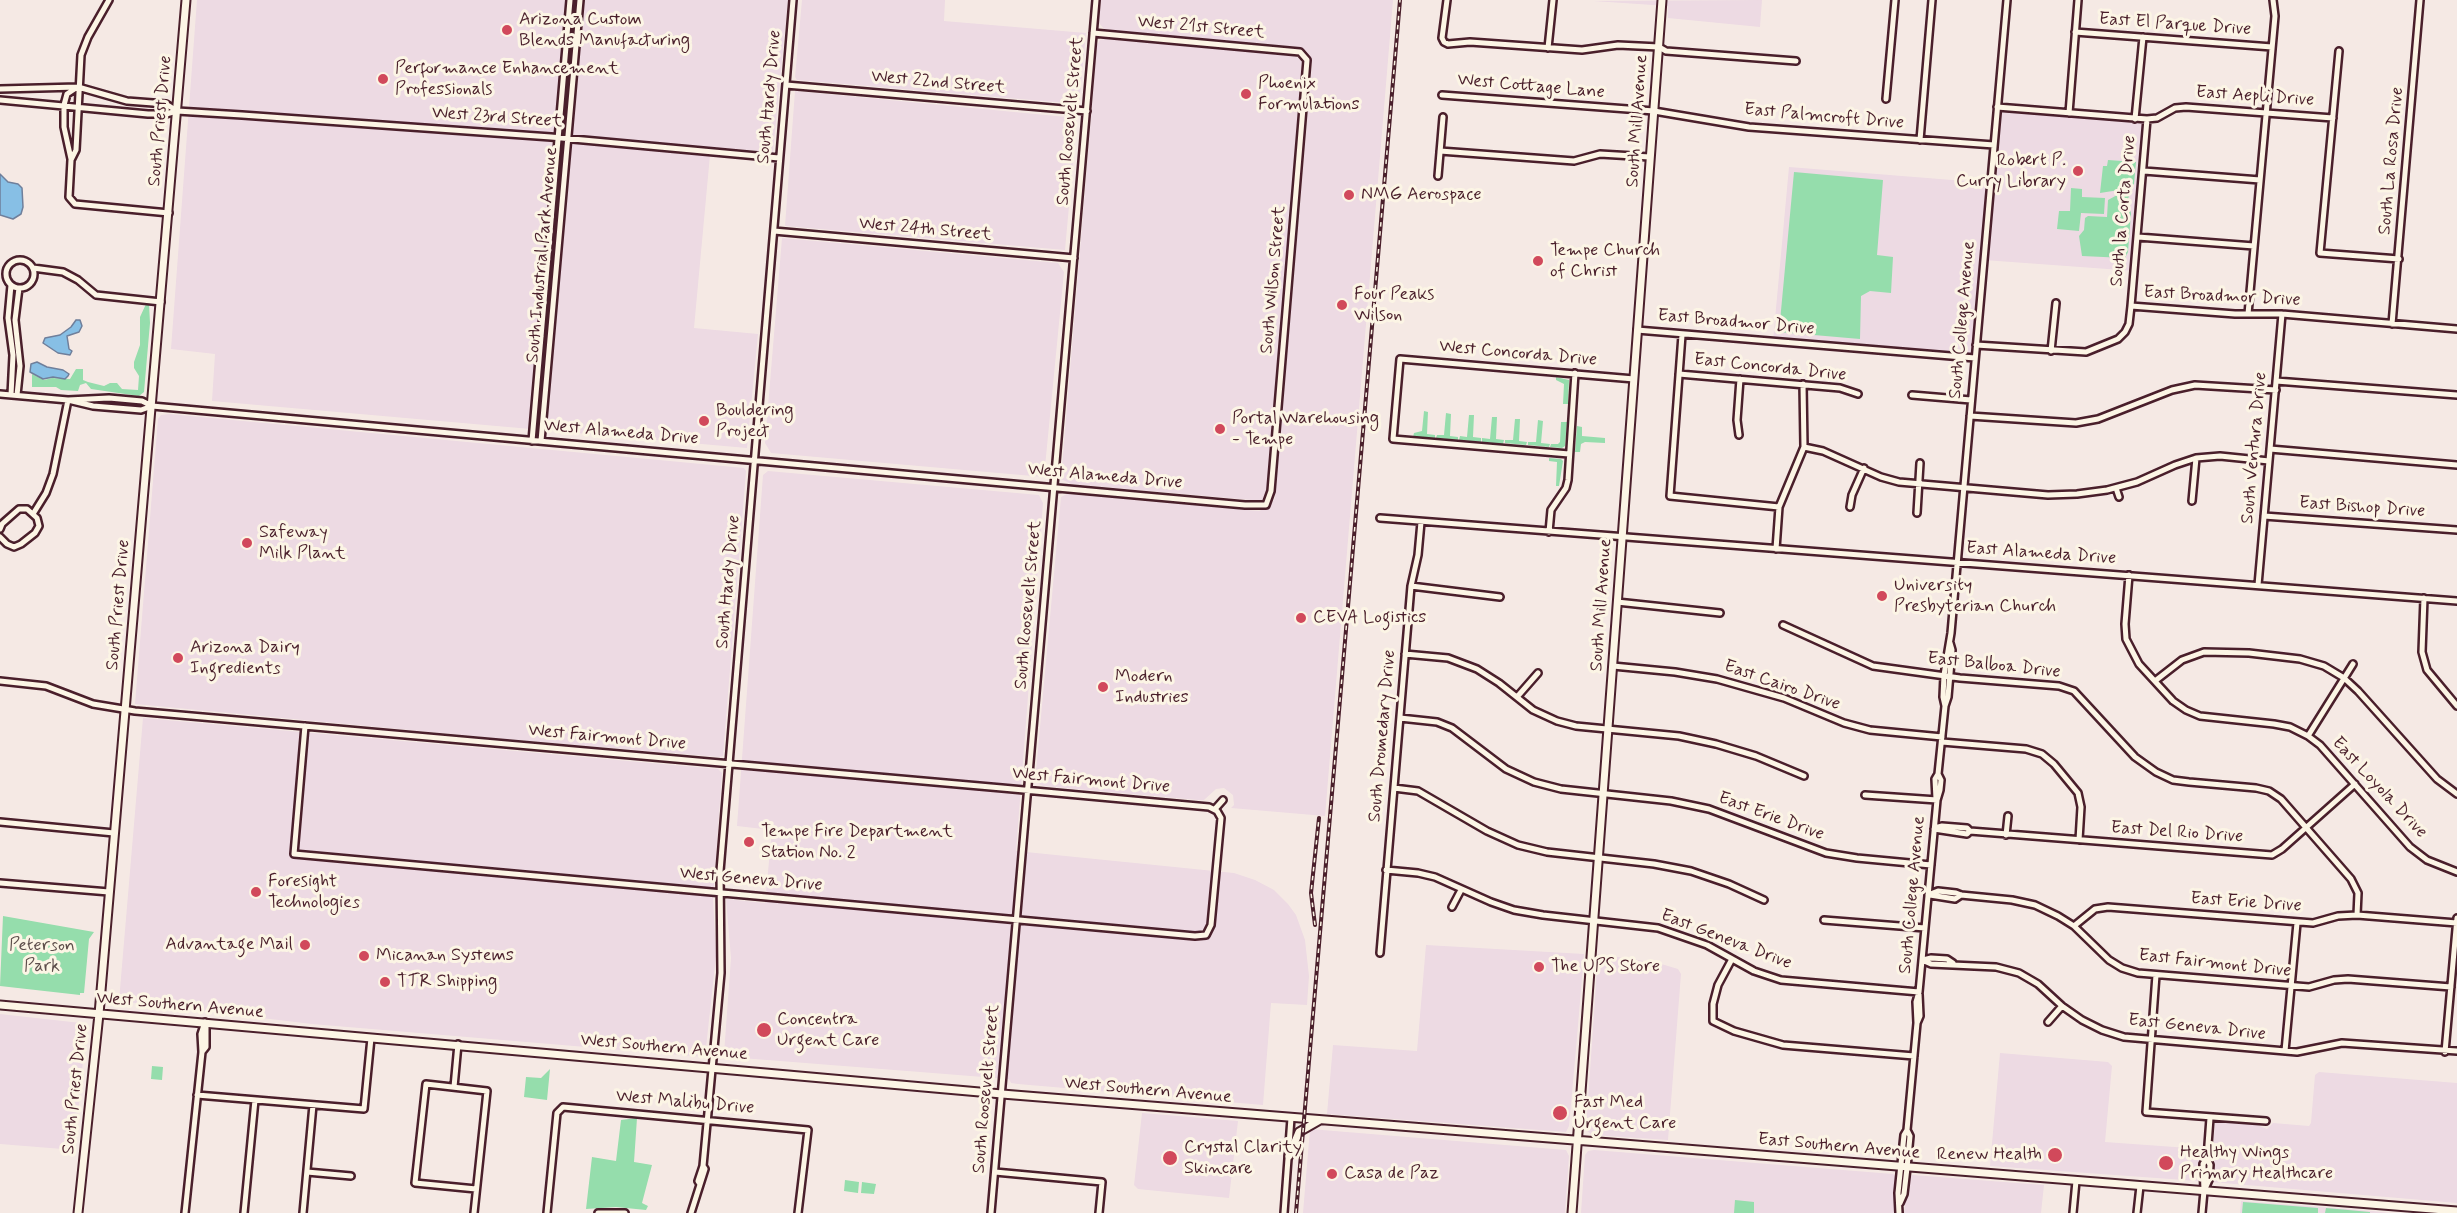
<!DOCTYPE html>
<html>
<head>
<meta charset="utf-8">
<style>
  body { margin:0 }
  canvas { display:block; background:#f5e9e4 }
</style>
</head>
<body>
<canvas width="2457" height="1213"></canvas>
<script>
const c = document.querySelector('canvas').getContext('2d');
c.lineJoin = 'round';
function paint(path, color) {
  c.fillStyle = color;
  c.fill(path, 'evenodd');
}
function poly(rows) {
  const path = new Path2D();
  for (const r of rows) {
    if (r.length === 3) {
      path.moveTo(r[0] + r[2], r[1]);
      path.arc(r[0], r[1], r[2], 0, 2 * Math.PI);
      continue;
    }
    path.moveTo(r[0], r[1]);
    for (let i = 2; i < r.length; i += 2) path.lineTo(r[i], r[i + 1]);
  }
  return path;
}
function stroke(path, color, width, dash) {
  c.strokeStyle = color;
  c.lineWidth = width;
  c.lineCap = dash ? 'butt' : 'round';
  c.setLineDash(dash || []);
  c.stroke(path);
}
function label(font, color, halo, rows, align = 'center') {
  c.font = font + ' Mynerve,sans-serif';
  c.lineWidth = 6;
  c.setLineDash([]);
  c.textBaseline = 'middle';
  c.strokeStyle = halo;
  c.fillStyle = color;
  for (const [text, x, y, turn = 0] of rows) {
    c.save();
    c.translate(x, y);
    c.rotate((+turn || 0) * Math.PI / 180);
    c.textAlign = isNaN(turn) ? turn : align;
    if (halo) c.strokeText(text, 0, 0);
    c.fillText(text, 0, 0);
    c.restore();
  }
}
const built = poly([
  [197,0,788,0,773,152,665,144,665,152,710,155,694,328,758,334,747,448,212,401,215,354,171,349],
  [802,0,945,0,944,21,1086,33,1079,104,797,80,795,77],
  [1101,0,1393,0,1325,816,1231,808,1234,805,1233,795,1224,788,1216,789,1204,800,1198,800,1043,786,1035,782,1061,497,1067,494,1259,511,1270,506,1275,498,1312,64,1307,52,1298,47,1105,30,1099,23],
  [1762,0,1760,27,1668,18,1668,6,1593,1],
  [1106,39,1294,56,1302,60,1267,494,1262,501,1071,484,1061,479,1097,45,1100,40],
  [795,91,1077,118,1065,250,785,226],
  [1997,107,2147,119,2135,271,1984,260,1975,358,1773,341,1789,167,1990,183],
  [782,238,1058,263,1064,272,1044,477,771,453,765,443],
  [169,414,744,468,746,471,723,756,719,757,504,739,135,704,158,419,161,415],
  [768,471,1039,495,1043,503,1016,851,1234,873,1255,880,1274,890,1288,904,1296,915,1305,940,1309,976,1307,1005,1271,1003,1263,1105,1018,1084,1011,1083,1009,1079,729,1057,724,1054,731,958,726,899,765,903,772,830,737,826,763,475],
  [143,718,718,769,722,773,713,899,716,956,705,1057,312,1024,119,1001],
  [1426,945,1584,954,1576,1049,1569,1126,1566,1132,1327,1114,1333,1045,1417,1051],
  [1598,954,1658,963,1678,969,1681,974,1668,1140,1592,1135,1586,1130],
  [0,1014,81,1023,86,1026,75,1150,0,1144],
  [2000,1053,2108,1062,2112,1066,2105,1142,2203,1149,2198,1181,1990,1166],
  [2319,1072,2457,1083,2457,1203,2211,1182,2215,1121,2252,1123,2267,1129,2273,1123,2309,1126,2311,1123,2315,1075],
  [1142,1113,1238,1121,1229,1198,1138,1189,1134,1185],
  [1310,1129,1566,1150,1569,1156,1565,1213,1303,1213],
  [1594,1150,1893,1174,1897,1178,1894,1213,1581,1213,1585,1155,1588,1151],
  [1912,1175,2044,1185,2041,1213,1904,1213,1908,1180],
  [2241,1201,2373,1211,2389,1213,2240,1213]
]);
const green = poly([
  [2108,160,2136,162,2134,184,2129,191,2128,205,2131,213,2128,252,2125,258,2082,256,2079,236,2084,230,2085,218,2088,216,2107,217,2108,200,2119,194,2119,190,2100,193,2103,166,2107,166],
  [1794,172,1883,180,1877,255,1893,257,1891,293,1870,291,1861,296,1860,339,1779,332],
  [2071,188,2082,189,2082,197,2105,198,2104,214,2081,213,2079,231,2057,229,2059,211,2070,211],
  [146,304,149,304,150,323,144,392,139,396,91,389,86,383,80,385,78,391,61,390,56,387,32,387,32,374,44,380,52,378,70,379,76,369,83,369,83,380,88,382,104,386,110,383,117,383,122,389,138,390,139,376,134,368,134,362,140,345,140,317],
  [1556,377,1569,380,1568,404,1563,404,1564,384,1556,380],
  [1424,411,1428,412,1427,434,1435,435,1435,438,1413,437,1414,433,1422,431],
  [1446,413,1451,414,1450,436,1458,437,1458,440,1436,438,1437,435,1444,435],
  [1469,415,1474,415,1473,437,1481,438,1481,442,1459,440,1460,436,1467,437],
  [1492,417,1497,417,1496,439,1504,440,1503,444,1482,442,1482,438,1490,439],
  [1515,419,1520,419,1519,441,1527,442,1526,445,1505,443,1505,440,1513,440],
  [1538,420,1543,421,1541,443,1550,444,1549,447,1528,445,1528,442,1536,442],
  [1561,422,1567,422,1565,446,1562,448,1550,447,1551,444,1558,444,1560,442],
  [1577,426,1582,427,1582,436,1605,438,1605,443,1585,442,1581,444,1580,452,1575,452],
  [1549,458,1561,459,1563,461,1559,486,1556,486,1557,462,1549,461],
  [3,916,94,932,89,939,84,993,80,993,80,995,0,986],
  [152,1066,163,1067,162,1080,151,1079],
  [550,1069,547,1100,524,1097,526,1077,541,1078],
  [637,1118,634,1162,652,1165,642,1203,648,1206,646,1210,616,1207,586,1209,592,1157,616,1161,621,1120],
  [845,1180,859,1182,858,1193,844,1191],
  [862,1182,876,1184,874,1194,861,1193],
  [1735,1200,1754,1202,1754,1213,1734,1213],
  [2243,1202,2318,1208,2318,1213,2242,1213],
  [2326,1208,2370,1212,2370,1213,2325,1213]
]);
const water = poly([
  [0,174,8,182,18,184,22,188,23,207,21,214,13,219,0,215,0,174],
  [76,320,80,320,82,326,79,332,67,336,69,349,72,351,70,355,58,353,43,343,45,338,60,335,71,327,76,320],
  [37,362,47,367,63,370,69,374,68,376,65,379,53,377,43,379,30,372,31,364,37,362]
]);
const minor = poly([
  [109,0,88,37,81,55,76,150,71,160,69,197,75,204,169,213],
  [1447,0,1442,38,1444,42,1448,44,1470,42,1582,50,1618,45,1659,47,1666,51,1796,61],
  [2075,32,2272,47],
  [1548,48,1553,0],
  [2339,51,2320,253,2399,259],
  [786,85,1087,111],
  [0,89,78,87,127,101,166,104,177,111],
  [1442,95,1654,111,1749,127,1994,145],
  [1886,99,1895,0],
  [0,100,148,114,166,114,177,111,242,115,551,137,779,158],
  [1997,107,2147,119,2157,118,2175,108,2186,107,2333,118],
  [2069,113,2078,0],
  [2135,119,2143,37],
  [1920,140,1932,0],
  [1440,151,1574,161,1600,154,1650,157],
  [71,159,64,127,64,105,67,94,76,88],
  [2144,171,2260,180],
  [1438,176,1443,117],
  [774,231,1074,258],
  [2138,237,2254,246],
  [20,274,14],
  [33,268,63,272,78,280,96,295,161,302],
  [2131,306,2235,314,2282,314,2457,329],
  [2248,314,2275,16,2273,0],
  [2392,324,2420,0],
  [1637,330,1975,358],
  [1682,335,1670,496,1779,507],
  [1976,345,2086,352,2118,339,2125,332,2129,324,2131,306,2147,119],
  [2051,351,2056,303],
  [1679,374,1840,388,1858,394],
  [2276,381,2457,395],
  [0,394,68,400,93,406,141,410,152,406],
  [11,395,13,355,8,318,11,285],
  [17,395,20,366,15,320,19,288],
  [1912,395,1971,400],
  [68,400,109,398,142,401,152,406,1245,505,1266,505,1271,491,1307,60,1300,52,1093,33],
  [1970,416,2076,423,2098,419,2172,390,2195,385,2276,390],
  [1739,435,1737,420,1740,379],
  [532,441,570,0],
  [541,441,580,0],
  [1804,447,1823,451,1881,477,1899,482,2048,495,2077,494,2107,490,2137,482,2175,465,2196,458,2220,456,2269,461],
  [2270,449,2457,465],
  [1569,454,1393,439,1400,359,1634,379],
  [2116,488,2119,497],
  [2192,501,2196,458],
  [1850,507,1852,495,1864,468],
  [1917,513,1920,463],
  [33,514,46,493,53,474,68,400],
  [2264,516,2457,530],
  [1380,518,2457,601],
  [0,529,2,524,19,509,27,509,37,518,39,526,35,533,21,544,14,547,7,544,0,537],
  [1549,532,1551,510,1566,488,1568,480,1575,373],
  [1776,549,1779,507,1804,447,1803,384],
  [2129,575,2125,624,2126,639,2139,664,2173,701,2186,710,2200,716,2274,724,2290,727,2308,736,2320,745,2410,847,2427,860,2457,872],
  [2258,585,2282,314],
  [1411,586,1500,597],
  [2424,598,2422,652,2427,670,2457,706],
  [1617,602,1720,613],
  [1783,625,1873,666,1960,678,2059,686,2074,691,2135,757,2156,772,2173,780,2189,782,2256,788,2269,791,2281,799,2351,879,2358,893,2357,915],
  [1405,654,1448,658,1477,669,1499,683,1533,710,1557,721,1576,726,1679,736,1716,744,1756,756,1804,776],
  [1613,666,1675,672,1717,679,1784,698,1844,723,1870,730,1942,737],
  [0,681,46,686,93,704,135,711,1002,788,1209,807,1217,811,1221,818,1211,925,1206,935,1195,936,294,854,305,726],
  [2155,681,2182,660,2204,652,2249,653,2300,659,2324,666,2344,678,2358,691,2437,779,2457,794],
  [1517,697,1538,673],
  [1945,706,1943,697,1944,675,1951,633,2007,0],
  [1400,718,1437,722,1452,728,1506,769,1534,782,1561,789,1671,801,1709,809,1826,853,1857,858,1931,865],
  [2308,736,2353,664],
  [1942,742,2026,749,2042,754,2054,764,2078,793,2081,807,2079,840],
  [1394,788,1418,791,1487,831,1518,845,1547,852,1654,864,1691,871,1729,884,1764,900],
  [1865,795,1937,800],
  [1936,799,1935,779,1938,774,1945,706,1948,697,1952,650,1950,643],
  [1215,809,1223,800],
  [0,822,114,833],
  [1935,828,1942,826,1967,828,1970,831],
  [1934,829,1967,834,1970,831,2272,855,2282,849,2355,784],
  [2006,835,2008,816],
  [1386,870,1418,873,1435,877,1491,902,1514,910,1543,915,1658,928,1707,945,1754,971,1781,980,1919,992],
  [0,883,109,892],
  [1928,895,1938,891,1956,893,1961,895,2012,900,2035,905,2058,916,2074,926,2109,960,2122,968,2138,973,2309,987,2334,980,2348,979,2451,987],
  [1930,895,1955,899,1961,895],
  [1452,907,1461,890],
  [1824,920,1925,928],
  [2074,926,2095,909,2108,907,2313,923,2338,916,2357,915,2457,923],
  [1380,953,1411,586,1418,555,1421,522],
  [1732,959,1718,985,1713,1004,1713,1021,1734,1031,1783,1045,1914,1056],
  [1922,960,1931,964,1996,967,2019,973,2038,984,2062,1006,2082,1020,2102,1030,2124,1037,2297,1052,2342,1043,2457,1051],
  [1923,960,1931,958,1947,959,1953,963],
  [2156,975,2146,1112,2266,1121],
  [2048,1022,2062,1006],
  [1917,1023,1916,1002,1919,992,1937,800,1940,790,1941,780,1938,774],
  [2285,1051,2297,923],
  [202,1052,206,1047,206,1026],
  [2445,1052,2457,918],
  [454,1087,458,1044],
  [197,1095,364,1109,371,1038],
  [307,1172,351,1176],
  [995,1172,1102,1182,1099,1213],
  [700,1184,698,1181,703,1166],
  [2204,1191,2203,1164,2207,1158,2210,1118],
  [1900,1203,1904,1194,1907,1168,1910,1136,1907,1130,1917,1023,1920,1016,1919,994],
  [185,1213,202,1052,201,1034,205,1022],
  [244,1213,255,1100],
  [303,1213,313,1105],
  [474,1213,487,1091,426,1084,415,1183,476,1189],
  [547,1213,557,1113,563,1107,808,1130,798,1213],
  [598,1213,625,1213],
  [691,1213,705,1169,703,1166,721,973,720,871,793,0],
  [991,1213,1096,0],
  [1284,1213,1291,1118],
  [1899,1213,1898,1193,1904,1135,1907,1130],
  [2073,1213,2076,1181],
  [2137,1213,2140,1186],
  [2202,1213,2204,1191,2209,1180,2210,1165,2207,1158]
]);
const major = poly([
  [0,1005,1002,1094,2457,1211],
  [1289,1156,1299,1132,1320,1120],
  [78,1213,99,1014,186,0],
  [1572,1213,1662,0]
]);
const rail = poly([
  [1315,925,1311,893,1319,818],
  [1296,1213,1400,0]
]);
const markers = [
  [507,30,6,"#d1495b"],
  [383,79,6,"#d1495b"],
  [1246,94,6,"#d1495b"],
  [2078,171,6,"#d1495b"],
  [1349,195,6,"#d1495b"],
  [1538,261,6,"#d1495b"],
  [1342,305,6,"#d1495b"],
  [704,421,6,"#d1495b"],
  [1220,429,6,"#d1495b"],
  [247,543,6,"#d1495b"],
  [1882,596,6,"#d1495b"],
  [1301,618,6,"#d1495b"],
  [178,658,6,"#d1495b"],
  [1103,687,6,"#d1495b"],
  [749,842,6,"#d1495b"],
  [256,892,6,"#d1495b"],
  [305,945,6,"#d1495b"],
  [364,956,6,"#d1495b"],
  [1539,967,6,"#d1495b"],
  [385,982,6,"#d1495b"],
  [764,1030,8,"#d1495b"],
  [1560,1113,8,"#d1495b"],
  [2055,1155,8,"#d1495b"],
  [1170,1158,8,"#d1495b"],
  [2166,1163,8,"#d1495b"],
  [1332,1174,6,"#d1495b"]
];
const poiNames = [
  ["Arizona Custom",519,20],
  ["Blends Manufacturing",519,41],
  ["Performance Enhancement",395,69],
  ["Professionals",395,90],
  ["Phoenix",1258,84],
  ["Formulations",1258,105],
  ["Robert P.",2066,161,"right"],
  ["Curry Library",2066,182,"right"],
  ["NMG Aerospace",1361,195],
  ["Tempe Church",1550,251],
  ["of Christ",1550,272],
  ["Four Peaks",1354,295],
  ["Wilson",1354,316],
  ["Bouldering",716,411],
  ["Project",716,432],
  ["Portal Warehousing",1232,419],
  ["- Tempe",1232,440],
  ["Safeway",259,533],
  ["Milk Plant",259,554],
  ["University",1894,586],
  ["Presbyterian Church",1894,607],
  ["CEVA Logistics",1313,618],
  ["Arizona Dairy",190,648],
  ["Ingredients",190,669],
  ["Modern",1115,677],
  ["Industries",1115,698],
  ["Tempe Fire Department",761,832],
  ["Station No. 2",761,853],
  ["Foresight",268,882],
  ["Technologies",268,903],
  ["Advantage Mail",293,945,"right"],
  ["Micanan Systems",376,956],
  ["The UPS Store",1551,967],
  ["TTR Shipping",397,982],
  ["Concentra",777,1020],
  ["Urgent Care",777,1041],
  ["Fast Med",1574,1103],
  ["Urgent Care",1574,1124],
  ["Crystal Clarity",1184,1148],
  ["Skincare",1184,1169],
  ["Healthy Wings",2180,1153],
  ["Primary Healthcare",2180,1174],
  ["Renew Health",2042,1155,"right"],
  ["Casa de Paz",1344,1174]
];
const streetNames = [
  ["East El Parque Drive",2175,25,4],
  ["West 21st Street",1201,28,5],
  ["West 22nd Street",938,83,5],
  ["West Cottage Lane",1531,87,5],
  ["South Hardy Drive",770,97,-85],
  ["East Aepli Drive",2255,97,4],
  ["East Palmcroft Drive",1824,117,5],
  ["West 23rd Street",497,118,4],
  ["South Priest Drive",161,121,-85],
  ["South Roosevelt Street",1071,121,-85],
  ["South Mill Avenue",1638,121,-86],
  ["South La Rosa Drive",2392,161,-85],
  ["South la Corta Drive",2124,211,-85],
  ["West 24th Street",925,230,5],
  ["South Industrial Park Avenue",543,255,-85],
  ["South Wilson Street",1274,280,-85],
  ["East Broadmor Drive",2222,297,3],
  ["South College Avenue",1963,320,-85],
  ["East Broadmor Drive",1736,323,5],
  ["West Concorda Drive",1518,354,5],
  ["East Concorda Drive",1770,368,6],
  ["West Alameda Drive",621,433,5],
  ["South Ventura Drive",2255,448,-85],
  ["West Alameda Drive",1105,477,5],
  ["East Bishop Drive",2362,508,4],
  ["East Alameda Drive",2041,554,4],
  ["South Hardy Drive",729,582,-85],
  ["South Priest Drive",119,605,-85],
  ["South Roosevelt Street",1029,605,-85],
  ["South Mill Avenue",1602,605,-86],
  ["East Balboa Drive",1994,666,6],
  ["East Cairo Drive",1782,686,19],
  ["South Dromedary Drive",1383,736,-85],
  ["West Fairmont Drive",607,738,5],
  ["West Fairmont Drive",1091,781,5],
  ["East Loyola Drive",2379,788,47],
  ["East Erie Drive",1771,817,20],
  ["East Del Rio Drive",2177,833,4],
  ["West Geneva Drive",751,880,5],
  ["South College Avenue",1913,895,-85],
  ["East Erie Drive",2246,903,4],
  ["East Geneva Drive",1726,940,21],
  ["East Fairmont Drive",2215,964,6],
  ["West Southern Avenue",180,1006,5],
  ["East Geneva Drive",2197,1028,6],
  ["West Southern Avenue",664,1048,5],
  ["South Priest Drive",76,1089,-84],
  ["South Roosevelt Street",987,1089,-85],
  ["West Southern Avenue",1148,1091,5],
  ["West Malibu Drive",685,1103,5],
  ["East Southern Avenue",1839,1147,5]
];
const parkNames = [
  ["Peterson",42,946],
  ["Park",42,967]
];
paint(built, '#eddae3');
paint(green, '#95ddac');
paint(water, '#87bfe5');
stroke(water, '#6f7f9b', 1.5);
stroke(minor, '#4a1f2b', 10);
stroke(major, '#4a1f2b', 11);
stroke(minor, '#fcf5e5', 5);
stroke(major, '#fcf5e5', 7);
stroke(rail, '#4a1f2b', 4);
stroke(rail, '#fcf5e5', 1.5, [4.5]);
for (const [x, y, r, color] of markers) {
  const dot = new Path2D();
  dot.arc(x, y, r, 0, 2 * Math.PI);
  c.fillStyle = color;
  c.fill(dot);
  stroke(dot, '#fcf5e5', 2);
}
label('18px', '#4a1f2b', '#fcf5e5', poiNames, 'left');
label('18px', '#4a1f2b', '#fcf5e5', streetNames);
label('18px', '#5d4e4b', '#fcf5e5', parkNames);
</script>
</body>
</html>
